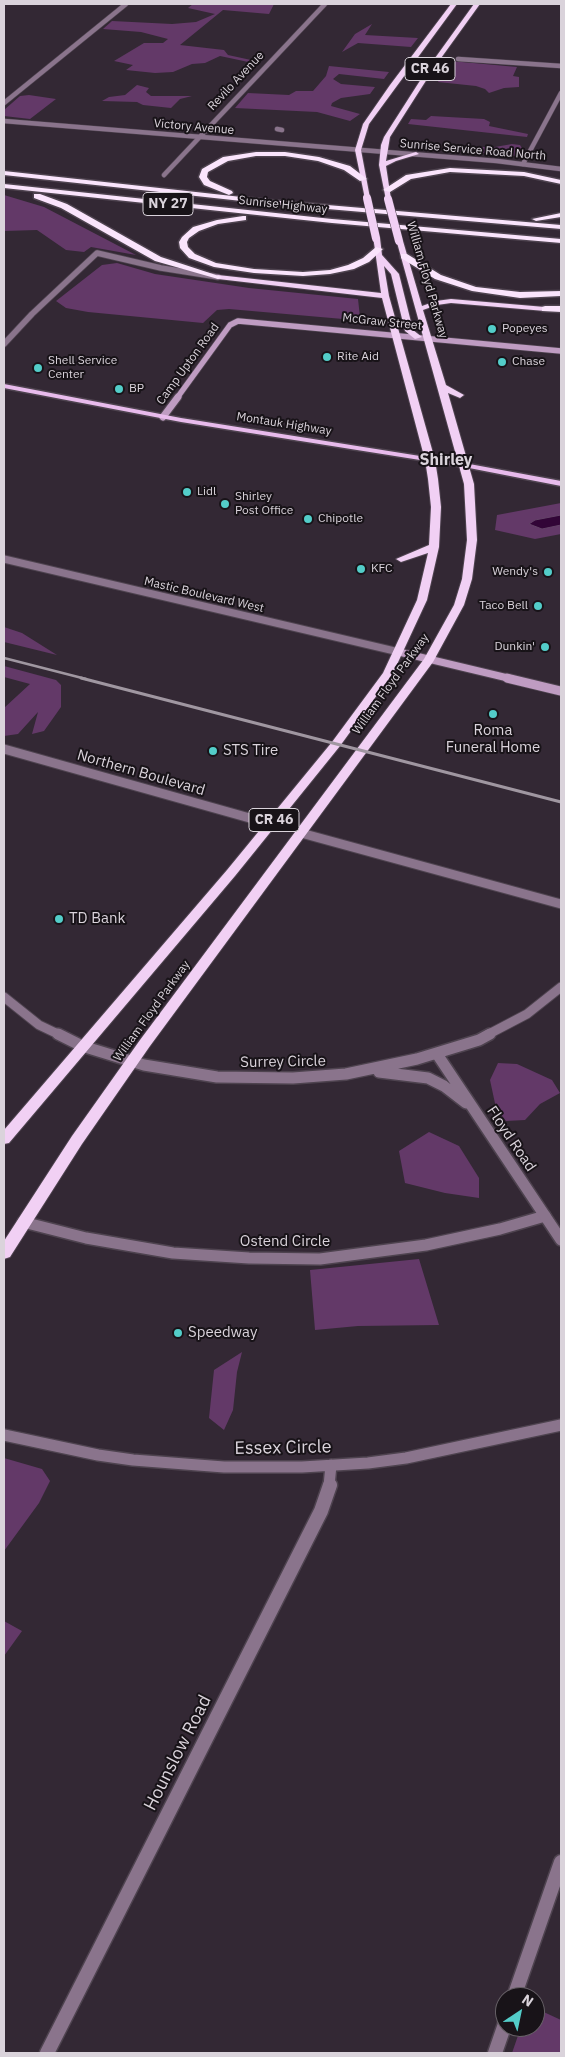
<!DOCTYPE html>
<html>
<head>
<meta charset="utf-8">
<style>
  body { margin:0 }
  #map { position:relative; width:565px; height:2057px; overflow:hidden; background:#332834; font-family:"IBM Plex Sans",sans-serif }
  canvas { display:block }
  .frame { position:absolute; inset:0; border:5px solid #dad3db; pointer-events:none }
  .north { position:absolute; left:495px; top:1987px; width:50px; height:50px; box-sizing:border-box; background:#181318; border:1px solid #666066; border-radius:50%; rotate:34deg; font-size:14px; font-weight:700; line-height:20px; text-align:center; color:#dad3db }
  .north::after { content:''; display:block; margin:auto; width:18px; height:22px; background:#53cdc9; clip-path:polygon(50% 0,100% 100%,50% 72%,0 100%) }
</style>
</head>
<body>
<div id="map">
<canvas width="565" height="2057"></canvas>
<div class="frame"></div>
<div class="north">N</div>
</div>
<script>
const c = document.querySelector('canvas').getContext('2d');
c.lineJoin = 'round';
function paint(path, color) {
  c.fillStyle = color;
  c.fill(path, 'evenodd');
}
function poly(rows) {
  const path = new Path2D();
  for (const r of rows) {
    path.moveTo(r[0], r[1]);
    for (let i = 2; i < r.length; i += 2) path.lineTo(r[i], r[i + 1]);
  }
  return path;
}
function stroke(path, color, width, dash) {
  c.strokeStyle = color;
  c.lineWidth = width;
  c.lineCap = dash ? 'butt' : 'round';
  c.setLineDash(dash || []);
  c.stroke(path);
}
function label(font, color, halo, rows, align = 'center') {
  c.font = font + ' "IBM Plex Sans",sans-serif';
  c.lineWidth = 4;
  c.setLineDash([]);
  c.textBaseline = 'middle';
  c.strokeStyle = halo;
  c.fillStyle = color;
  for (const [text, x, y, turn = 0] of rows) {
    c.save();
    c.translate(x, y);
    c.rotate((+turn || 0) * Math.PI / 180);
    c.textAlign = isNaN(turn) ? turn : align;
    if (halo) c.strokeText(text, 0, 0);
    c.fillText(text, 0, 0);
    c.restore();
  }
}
const green = poly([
  [193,4,274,4,269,14,223,10,180,45,224,50,228,55,251,60,253,63,220,56,205,63,192,64,173,72,155,73,126,70,133,65,114,61,144,43,163,43,168,39,141,32,103,29,112,21,172,24,196,22,215,14,188,8],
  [372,24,365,35,418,38,411,47,358,43,342,52,355,34],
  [451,61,517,67,513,76,519,77,519,87,504,88,489,93,485,89,476,86,438,82,448,63],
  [329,66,389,72,384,79,339,74,333,79,341,84,375,87,370,94,341,98,332,103,331,106,360,114,350,121,317,112,235,108,248,93,289,95,296,91,313,91,326,76],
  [137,85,149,88,146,92,151,96,192,96,180,99,171,108,143,105,137,102,102,101,109,97,125,95],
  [29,95,56,99,30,119,4,116,4,110,20,96],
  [431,116,484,119,490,122,489,126,528,134,527,137,408,124,411,119,426,120],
  [512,144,520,145,522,148,517,156,448,150,450,148,457,147,495,147],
  [4,195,44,207,136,255,91,247,84,252,66,250,37,230,4,231],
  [117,263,155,274,249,288,358,299,360,317,343,319,229,309,217,310,203,323,88,312,66,308,56,301,102,265],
  [561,503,561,534,535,539,495,530,497,515],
  [4,627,22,633,57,655,4,642],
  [4,666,56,680,61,685,61,707,44,731,32,734,38,712,18,734,4,736,4,708,30,684,4,677],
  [498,1063,517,1064,552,1080,560,1093,540,1104,525,1120,506,1121,496,1108,490,1080],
  [429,1132,459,1146,479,1178,479,1198,445,1193,405,1183,399,1151],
  [419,1259,439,1325,358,1326,315,1330,310,1270],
  [242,1352,237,1372,233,1410,224,1430,209,1418,214,1370],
  [4,1458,42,1469,50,1481,39,1503,4,1551],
  [4,1621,22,1631,4,1656],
  [535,2008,561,2020,561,2053,512,2053,521,2027,535,2027]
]);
const water = poly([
  [561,515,561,525,542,529,529,524,535,520,561,515]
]);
const minorFar5 = poly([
  [458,59,561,66],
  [4,103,126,4],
  [277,129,282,130],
  [523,164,561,93],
  [164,175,325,4]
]);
const minorFar4 = poly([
  [4,344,32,314,97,253,161,268,218,277]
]);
const minorFar3 = poly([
  [4,559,399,652]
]);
const minorFar2 = poly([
  [4,749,271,824],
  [4,997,39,1025,60,1035]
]);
const minorFar1 = poly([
  [58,1034,82,1046],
  [23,1222,86,1238,173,1253,249,1258,320,1259,426,1245,500,1229,545,1216],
  [4,1435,98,1455,133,1460,224,1467,302,1467,368,1463,406,1458,561,1425],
  [329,1486,331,1465]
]);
const minor = poly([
  [514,1997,561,1862],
  [47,2053,321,1511,330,1485],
  [495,2053,505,2024]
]);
const tertiaryFar2 = poly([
  [4,121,497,161,561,169]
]);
const tertiaryFar1 = poly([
  [301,833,561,904],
  [487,1035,527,1014,561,987]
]);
const tertiary = poly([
  [82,1046,144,1065,217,1077,293,1078,346,1074,417,1059,479,1040,490,1034],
  [437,1054,561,1240],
  [379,1072,428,1078,444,1086,466,1103]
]);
const secondaryFar2 = poly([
  [177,398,230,325,238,321,561,351]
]);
const secondaryFar1 = poly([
  [163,417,178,397],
  [399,652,512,679]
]);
const secondary = poly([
  [507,678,561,691]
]);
const primary = poly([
  [4,384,181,418,464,463,561,481,561,486,464,467,181,422,4,388,4,384]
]);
const trunk = poly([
  [451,4,457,4,369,124,361,150,370,198,365,199,355,150,363,124,390,85,451,4],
  [474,4,480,4,436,65,390,137,386,161,416,152,419,154,396,161,386,166,391,199,386,200,379,165,381,145,384,137,430,65,474,4],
  [373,236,380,238,382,255,399,274,413,330,422,337,415,339,405,331,391,274,384,266,389,296,435,460,438,479,441,507,439,547,427,600,393,673,340,746,235,876,9,1143,4,1144,4,1130,227,870,332,742,383,673,417,600,428,553,401,562,396,559,429,545,431,507,428,479,425,460,382,298,218,279,214,277,218,275,381,293,373,236],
  [396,239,403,241,422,306,436,301,451,299,545,307,549,309,545,311,451,303,437,305,423,310,446,385,464,395,460,398,448,393,474,484,477,540,472,579,464,605,433,662,150,1046,82,1144,10,1257,4,1259,4,1241,72,1136,140,1040,424,659,454,605,462,579,467,540,464,484,396,239]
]);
const motorway = poly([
  [256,152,285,152,319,157,350,166,367,179,360,181,344,170,318,161,285,156,256,156,228,161,208,172,207,177,210,181,232,191,233,193,229,195,204,185,199,177,202,169,223,157,256,152],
  [450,168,524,172,561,180,561,184,524,176,450,172,411,179,390,192,383,190,406,175,450,168],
  [4,171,269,200,561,225,561,229,269,204,4,175,4,171],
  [4,184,332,219,561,239,561,243,332,223,4,188,4,184],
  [34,194,40,194,67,204,161,257,222,277,218,279,155,261,61,208,34,198,34,194],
  [561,213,561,217,536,221,532,219,561,213],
  [243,216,246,216,246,220,218,224,199,231,189,238,187,242,188,247,195,254,216,263,254,269,303,272,330,270,348,265,363,258,376,247,383,249,369,262,354,269,330,274,303,276,254,273,214,267,189,258,180,248,179,242,182,237,193,227,217,220,243,216],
  [401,254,407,254,441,275,476,287,520,292,561,291,561,296,520,298,472,291,435,279,401,258,401,254],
  [545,306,561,306,561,312,542,311,542,307,545,306]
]);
const railFar1 = poly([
  [4,658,86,679]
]);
const rail = poly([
  [81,678,561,802]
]);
const trunkBridge = poly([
  [367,198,376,238],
  [388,199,399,241]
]);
const markers = [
  [492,329,5,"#53cdc9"],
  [327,357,5,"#53cdc9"],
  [502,362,5,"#53cdc9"],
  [38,368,5,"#53cdc9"],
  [119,389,5,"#53cdc9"],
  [187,492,5,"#53cdc9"],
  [225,504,5,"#53cdc9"],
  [308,519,5,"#53cdc9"],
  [361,569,5,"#53cdc9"],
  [548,572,5,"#53cdc9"],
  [538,606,5,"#53cdc9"],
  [545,647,5,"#53cdc9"],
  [493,714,5,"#53cdc9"],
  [213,751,5,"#53cdc9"],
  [59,919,5,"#53cdc9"],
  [178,1333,5,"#53cdc9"]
];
const farStreetnames = [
  ["Revilo Avenue",236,81,-47],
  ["Victory Avenue",194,127,5],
  ["Sunrise Service Road North",473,150,5],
  ["Sunrise Highway",283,205,6],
  ["William Floyd Parkway",427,280,74],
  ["McGraw Street",382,322,6],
  ["Camp Upton Road",188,364,-54],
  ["Montauk Highway",284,424,9],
  ["Mastic Boulevard West",204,595,13],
  ["William Floyd Parkway",391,684,-54],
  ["William Floyd Parkway",152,1011,-54]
];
const farPoinames = [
  ["Popeyes",502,329],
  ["Rite Aid",337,357],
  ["Shell Service",48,361],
  ["Center",48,375],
  ["Chase",512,362],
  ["BP",129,389],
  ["Lidl",197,492],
  ["Shirley",235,497],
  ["Post Office",235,511],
  ["Chipotle",318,519],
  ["KFC",371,569],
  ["Wendy's",538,572,"right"],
  ["Taco Bell",528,606,"right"],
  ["Dunkin'",535,647,"right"]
];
const shields = [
  [430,69,50],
  [168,204,50],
  [274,820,50]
];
const shieldNames = [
  ["CR 46",430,69],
  ["NY 27",168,204],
  ["CR 46",274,820]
];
const poiNames = [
  ["Roma",493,731,"center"],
  ["Funeral Home",493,748,"center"],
  ["STS Tire",223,751],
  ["TD Bank",69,919],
  ["Speedway",188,1333]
];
const streetNames = [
  ["Northern Boulevard",141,773,16],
  ["Surrey Circle",283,1062,-1],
  ["Floyd Road",511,1139,56],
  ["Ostend Circle",285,1242]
];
const farDistrictnames = [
  ["Shirley",446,460]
];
const nearStreetnames = [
  ["Essex Circle",283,1448,-1],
  ["Hounslow Road",178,1753,-63]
];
paint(green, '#633968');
paint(water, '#320537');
stroke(water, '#644368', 1);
stroke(minorFar5, '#4e434f', 5.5);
stroke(minorFar4, '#4e434f', 7);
stroke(minorFar3, '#4e434f', 9);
stroke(minorFar2, '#4e434f', 11);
stroke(minorFar1, '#4e434f', 14);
stroke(minor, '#4e434f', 17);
stroke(tertiaryFar2, '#4e434f', 5.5);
stroke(tertiaryFar1, '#4e434f', 11);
stroke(tertiary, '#4e434f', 14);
stroke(secondaryFar2, '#4e434f', 7);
stroke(secondaryFar1, '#4e434f', 9);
stroke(secondary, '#4e434f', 11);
stroke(primary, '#4e434f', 3);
stroke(trunk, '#4e434f', 2);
stroke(motorway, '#4e434f', 3);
stroke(minorFar5, '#8a748c', 4.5);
stroke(minorFar4, '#8a748c', 5.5);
stroke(minorFar3, '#8a748c', 7);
stroke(minorFar2, '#8a748c', 9);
stroke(minorFar1, '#8a748c', 11);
stroke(minor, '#8a748c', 14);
stroke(tertiaryFar2, '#8a748c', 4.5);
stroke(tertiaryFar1, '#8a748c', 9);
stroke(tertiary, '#8a748c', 11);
stroke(secondaryFar2, '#bf9cc2', 5.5);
stroke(secondaryFar1, '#bf9cc2', 7);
stroke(secondary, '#bf9cc2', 9);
paint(primary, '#e8bbec');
paint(trunk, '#f1d0f4');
paint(motorway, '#fae4fc');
stroke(railFar1, '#a097a1', 2.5);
stroke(rail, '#a097a1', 3);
stroke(trunkBridge, '#4e434f', 9, []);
stroke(trunkBridge, '#f1d0f4', 8);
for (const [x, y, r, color] of markers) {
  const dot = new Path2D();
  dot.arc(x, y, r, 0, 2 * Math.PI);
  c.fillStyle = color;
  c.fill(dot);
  stroke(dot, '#181318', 2);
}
label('12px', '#dad3db', '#181318', farStreetnames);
label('12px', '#dad3db', '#181318', farPoinames, 'left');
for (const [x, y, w] of shields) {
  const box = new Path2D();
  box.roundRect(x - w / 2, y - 11.5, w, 23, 4);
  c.fillStyle = '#181318';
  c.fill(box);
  stroke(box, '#dad3db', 1);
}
label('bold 14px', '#dad3db', null, shieldNames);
label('15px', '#dad3db', '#181318', poiNames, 'left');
label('15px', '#dad3db', '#181318', streetNames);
label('bold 16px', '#dad3db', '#181318', farDistrictnames);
label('18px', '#dad3db', '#181318', nearStreetnames);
</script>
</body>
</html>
